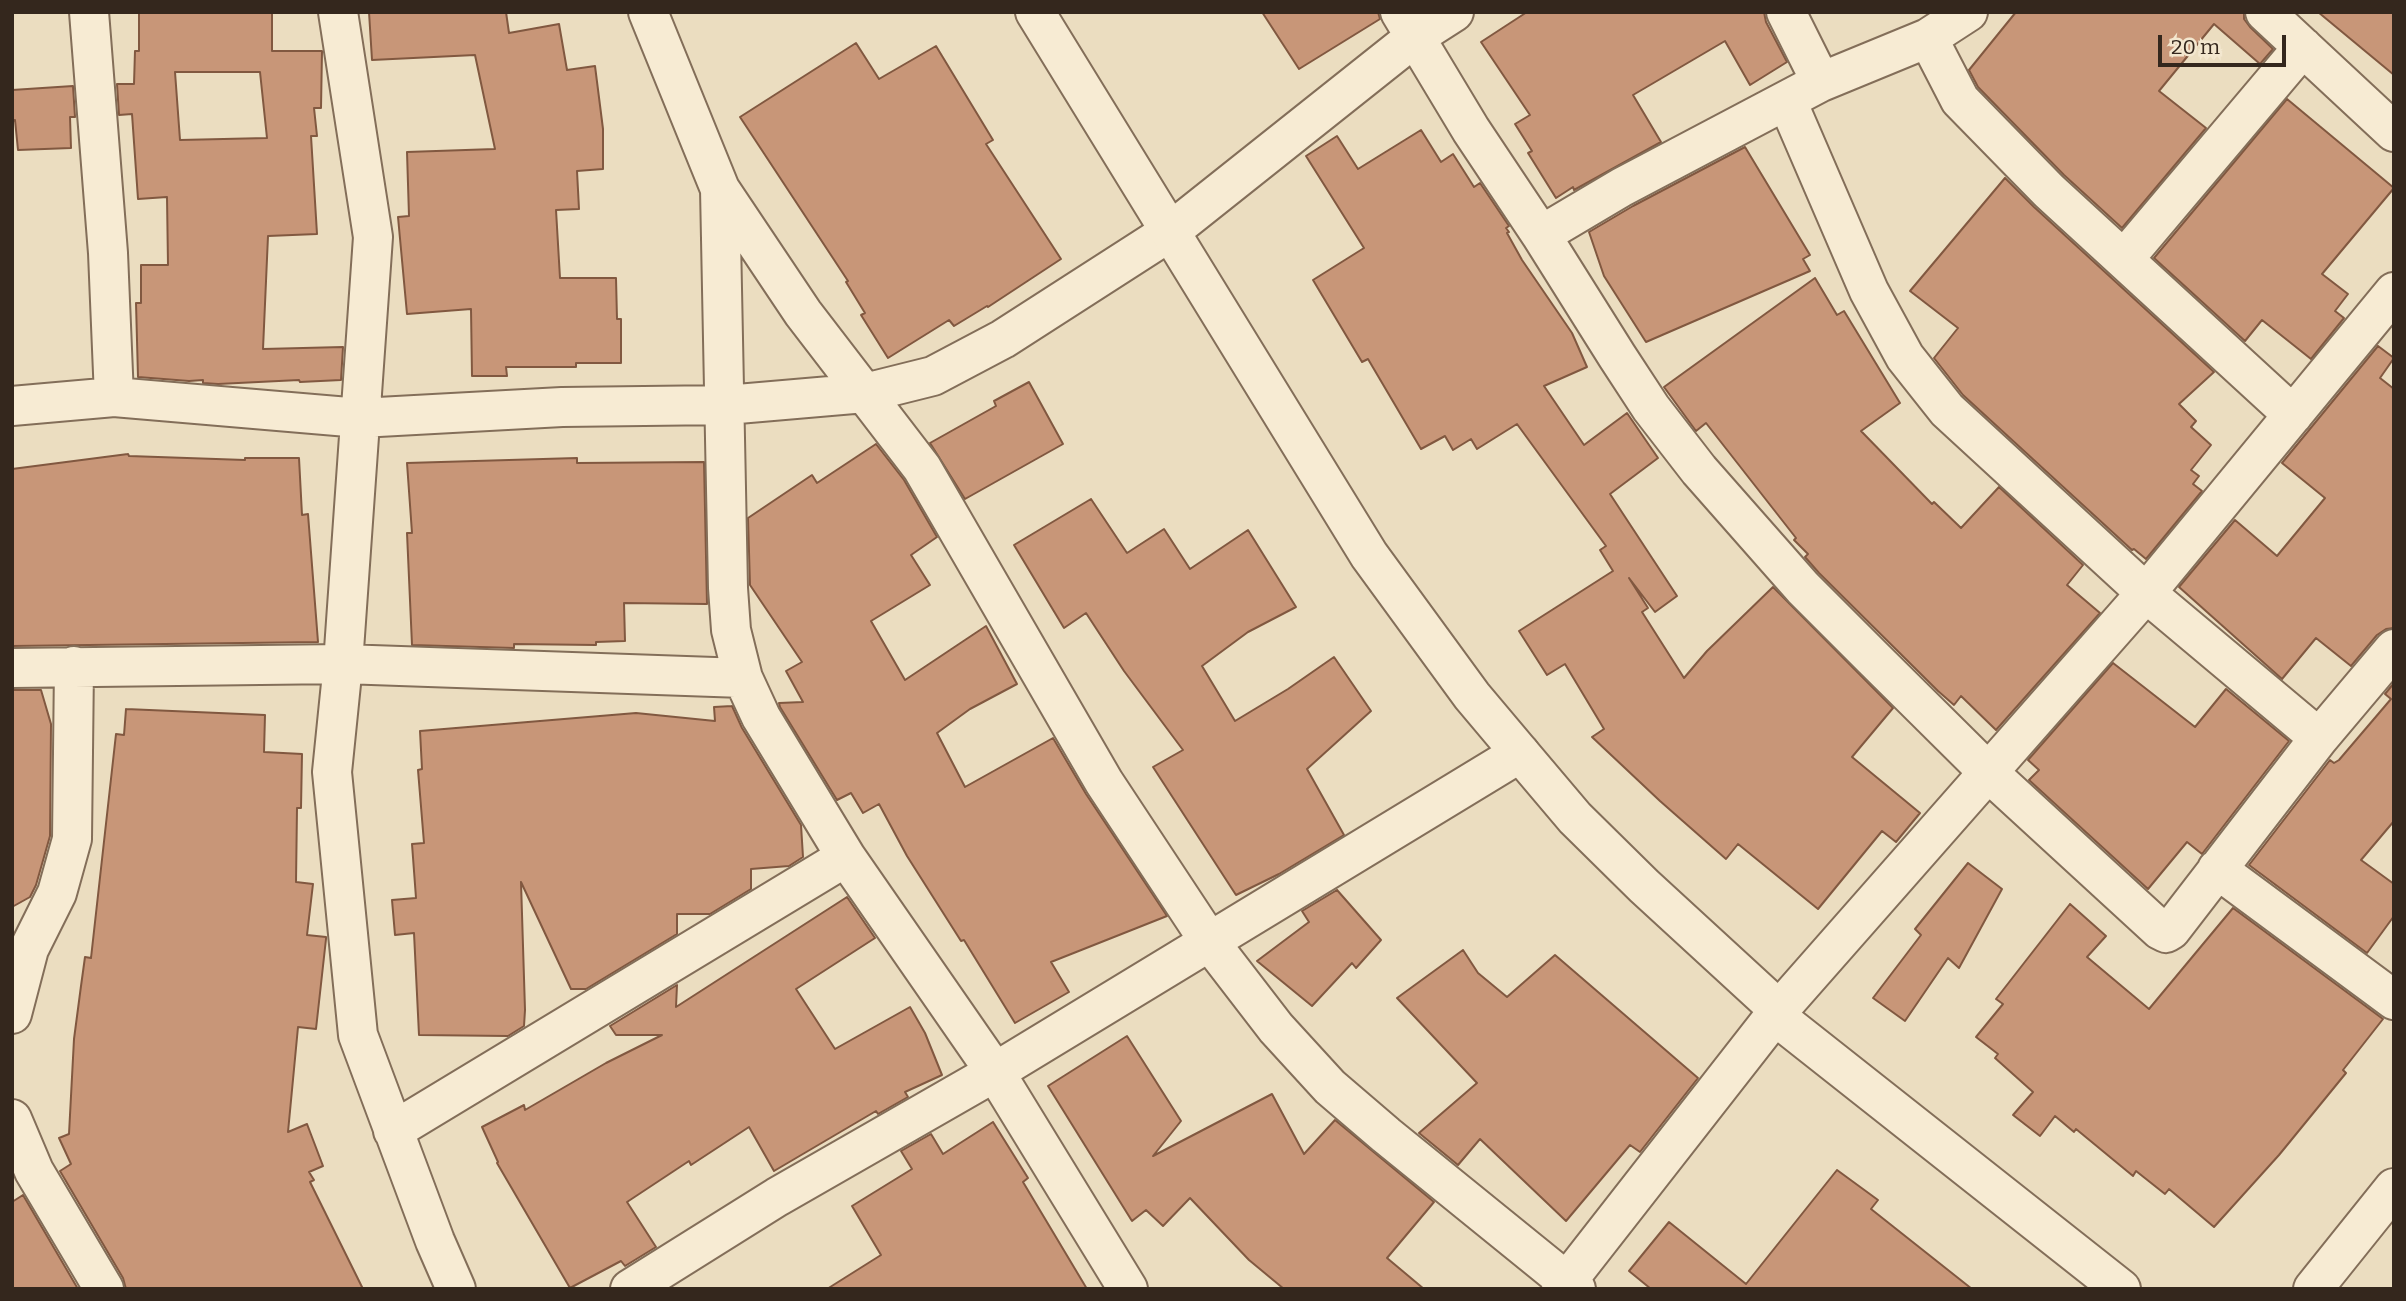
<!DOCTYPE html>
<html>
<head>
<meta charset="utf-8">
<style>
  body { margin:0 }
  #map { position:relative; width:2406px; height:1301px; overflow:hidden; background:#ebddc0; font-family:Bitter,serif }
  canvas { display:block }
  .frame { position:absolute; inset:0; border:14px solid #34271d; pointer-events:none }
  .scale { position:absolute; left:2158px; top:35px; width:128px; height:32px; box-sizing:border-box; border:4px solid #34271d; border-top:0; padding-left:9px; font-size:21px; line-height:24px; white-space:nowrap; color:#34271d; -webkit-text-stroke:5px #f3e7cf; paint-order:stroke }
</style>
</head>
<body>
<div id="map">
<canvas width="2406" height="1301"></canvas>
<div class="frame"></div>
<div class="scale">20 m</div>
</div>
<script>
const c = document.querySelector('canvas').getContext('2d');
c.lineJoin = 'round';
function paint(path, color) {
  c.fillStyle = color;
  c.fill(path, 'evenodd');
}
function poly(rows) {
  const path = new Path2D();
  for (const r of rows) {
    path.moveTo(r[0], r[1]);
    for (let i = 2; i < r.length; i += 2) path.lineTo(r[i], r[i + 1]);
  }
  return path;
}
function stroke(path, color, width, dash) {
  c.strokeStyle = color;
  c.lineWidth = width;
  c.lineCap = dash ? 'butt' : 'round';
  c.setLineDash(dash || []);
  c.stroke(path);
}
const building = poly([
  [139,12,272,12,272,51,322,51,321,108,314,108,317,136,311,136,317,234,268,236,263,349,343,347,341,380,300,382,299,380,218,384,203,383,203,380,189,381,138,377,136,303,141,303,141,265,168,265,167,197,138,199,132,114,119,115,117,84,134,84,135,51,139,51,139,12],
  [175,72,260,72,267,138,180,140,175,72],
  [369,12,506,12,509,33,559,24,567,70,595,66,603,129,603,169,577,171,579,209,556,210,560,278,616,278,617,319,621,319,621,363,576,363,576,367,506,367,507,376,472,376,471,309,407,314,398,217,409,216,407,152,495,149,475,55,372,60,369,12],
  [1262,12,1378,12,1380,19,1299,69,1262,12],
  [1527,12,1764,12,1766,22,1787,62,1750,85,1725,41,1633,95,1661,142,1574,190,1573,187,1556,198,1528,153,1532,151,1515,124,1530,115,1481,42,1527,12],
  [2016,12,2244,12,2244,19,2250,27,2273,49,2260,64,2214,24,2159,91,2206,128,2122,228,2064,175,1978,87,1969,70,2016,12],
  [2318,12,2394,12,2394,75,2318,12],
  [856,43,879,79,936,46,993,140,986,144,1061,259,988,307,987,306,954,326,949,320,888,358,861,315,865,313,846,282,848,281,740,117,856,43],
  [73,86,75,117,70,117,71,148,18,150,15,120,12,121,12,90,73,86],
  [2287,99,2394,188,2322,274,2348,294,2335,311,2344,318,2311,359,2262,320,2245,341,2154,258,2287,99],
  [1421,130,1441,162,1453,154,1474,187,1480,183,1509,226,1506,228,1509,232,1507,233,1522,260,1572,333,1587,367,1544,386,1584,445,1627,413,1658,458,1610,494,1677,596,1655,612,1629,578,1648,608,1642,612,1684,678,1707,651,1773,587,1893,708,1852,757,1920,813,1896,842,1882,831,1818,909,1738,844,1726,859,1660,801,1592,737,1604,729,1565,664,1547,675,1519,631,1613,571,1600,550,1606,546,1517,424,1477,449,1471,439,1453,450,1445,436,1421,449,1368,359,1362,362,1313,280,1364,248,1306,156,1337,136,1358,169,1421,130],
  [1745,147,1810,255,1803,259,1810,271,1646,342,1604,276,1589,232,1633,206,1745,147],
  [2005,178,2034,207,2214,372,2179,404,2196,421,2191,427,2211,445,2191,470,2199,476,2193,484,2202,491,2146,559,2134,549,2132,550,1963,395,1934,358,1958,328,1910,291,2005,178],
  [1815,278,1837,315,1844,311,1900,403,1861,431,1932,504,1934,502,1961,528,1999,487,2083,565,2067,585,2100,613,1996,730,1961,696,1954,705,1938,691,1819,573,1805,557,1808,554,1794,540,1796,538,1706,423,1696,431,1664,387,1815,278],
  [2378,346,2394,358,2380,378,2394,389,2394,628,2386,629,2377,635,2351,666,2316,638,2282,679,2179,587,2235,520,2277,556,2325,498,2282,463,2378,346],
  [1029,382,1063,444,965,499,930,443,996,406,994,401,1029,382],
  [876,444,904,480,937,537,911,555,930,585,871,621,905,680,986,626,1017,684,970,709,937,733,965,787,1053,738,1086,794,1167,916,1051,962,1069,992,1015,1023,964,940,961,941,907,856,879,804,863,813,851,793,837,800,780,707,779,703,803,702,786,671,802,662,750,585,748,518,812,475,817,483,876,444],
  [128,454,129,456,245,460,245,458,299,458,302,515,308,514,318,642,12,646,12,469,128,454],
  [577,458,577,463,704,462,707,604,624,603,625,641,596,642,596,645,514,644,514,648,412,645,407,533,412,533,407,463,577,458],
  [1091,499,1127,553,1164,529,1190,569,1248,530,1296,607,1248,632,1202,666,1235,721,1288,689,1334,657,1371,711,1307,769,1344,835,1279,874,1236,895,1153,767,1183,750,1124,671,1086,613,1064,628,1014,545,1091,499],
  [2113,663,2195,727,2226,689,2289,741,2202,854,2187,842,2148,889,2029,780,2039,770,2028,760,2113,663],
  [2394,683,2394,821,2361,860,2394,884,2394,916,2367,953,2249,865,2330,760,2334,763,2339,760,2391,699,2385,694,2394,683],
  [12,690,41,690,51,724,50,836,36,885,30,897,12,907,12,690],
  [732,706,742,728,801,825,803,857,789,866,751,869,751,889,710,914,677,914,677,934,586,989,571,989,521,882,525,1010,524,1026,508,1036,419,1035,414,933,395,935,392,900,416,898,412,844,424,843,418,770,422,769,420,731,636,713,715,721,714,707,732,706],
  [126,709,265,715,264,752,302,754,301,808,297,808,296,882,313,884,307,935,326,937,326,939,316,1029,298,1027,288,1132,307,1124,323,1166,309,1172,314,1180,310,1182,363,1289,126,1289,123,1278,60,1171,71,1164,59,1138,69,1134,74,1039,81,986,85,957,91,958,116,734,124,735,126,709],
  [1968,863,2002,889,1959,968,1948,958,1905,1021,1873,998,1921,935,1915,929,1968,863],
  [1337,890,1381,940,1356,968,1352,963,1312,1006,1257,961,1309,922,1302,911,1337,890],
  [847,897,875,938,796,989,835,1049,910,1007,925,1033,942,1075,905,1092,908,1097,878,1114,876,1111,774,1171,749,1127,691,1165,689,1161,627,1202,656,1247,625,1266,621,1261,570,1288,497,1163,498,1162,482,1127,524,1105,525,1110,606,1063,662,1035,616,1035,610,1026,677,985,676,1007,847,897],
  [2070,904,2106,936,2087,957,2149,1009,2233,908,2383,1019,2343,1070,2346,1073,2279,1155,2214,1227,2169,1189,2165,1194,2136,1171,2133,1176,2076,1129,2074,1132,2055,1116,2040,1136,2013,1115,2033,1092,1995,1058,1998,1054,1976,1037,2003,1004,1996,999,2070,904],
  [1463,950,1478,973,1507,997,1555,955,1698,1078,1640,1152,1630,1145,1566,1221,1480,1139,1458,1165,1419,1133,1477,1083,1397,998,1463,950],
  [1127,1036,1181,1121,1153,1156,1272,1094,1304,1154,1335,1120,1434,1202,1387,1258,1424,1289,1284,1289,1249,1260,1190,1198,1163,1226,1146,1210,1132,1221,1048,1086,1127,1036],
  [993,1122,1028,1178,1023,1182,1087,1289,827,1289,881,1255,852,1206,912,1169,901,1151,931,1134,943,1154,993,1122],
  [1837,1170,1878,1200,1871,1209,1972,1289,1651,1289,1629,1271,1669,1222,1746,1284,1837,1170],
  [23,1195,78,1289,12,1289,12,1202,23,1195]
]);
const minor = poly([
  [89,12,108,253,114,397],
  [338,12,373,237,343,664,332,772,358,1035,435,1241,456,1289],
  [648,12,720,189,803,313,922,468,1104,782,1209,941,1276,1028,1330,1087,1386,1135,1576,1289],
  [1400,12,1471,130,1541,235,1617,356,1651,408,1699,470,1803,588,1873,658,1989,773,2160,930,2166,933,2171,930,2319,738,2394,649],
  [1786,12,1821,82],
  [2265,12,2394,132],
  [1928,38,1960,100,2049,191,2293,415],
  [1787,101,1869,291,1905,357,1947,410,2146,593,2319,738],
  [720,189,728,588,731,630,743,678,761,717,846,857,995,1072,1128,1289],
  [1541,235,1622,187,1821,82,1928,38,1968,12],
  [2124,259,2303,47],
  [12,406,114,397,360,418,562,407,726,405,865,393,933,376,1003,339,1171,231,1415,37,1454,12],
  [12,668,343,664,743,678],
  [2217,869,2394,1000],
  [12,1014,29,949,57,893,72,839,74,666],
  [12,1119,34,1171,104,1289],
  [393,1131,846,857],
  [630,1289,777,1197,995,1072,1520,753],
  [1561,1289,1779,1010,2146,593,2394,292]
]);
const tertiary = poly([
  [1035,12,1369,555,1472,696,1520,753,1575,818,1644,886,1779,1010,1783,1022,2121,1289],
  [2313,1289,2394,1188]
]);
paint(building, '#c89678');
stroke(building, '#815840', 2);
stroke(minor, '#836e59', 42);
stroke(tertiary, '#836e59', 42);
stroke(minor, '#f7ebd3', 38);
stroke(tertiary, '#f7ebd3', 38);
</script>
</body>
</html>
